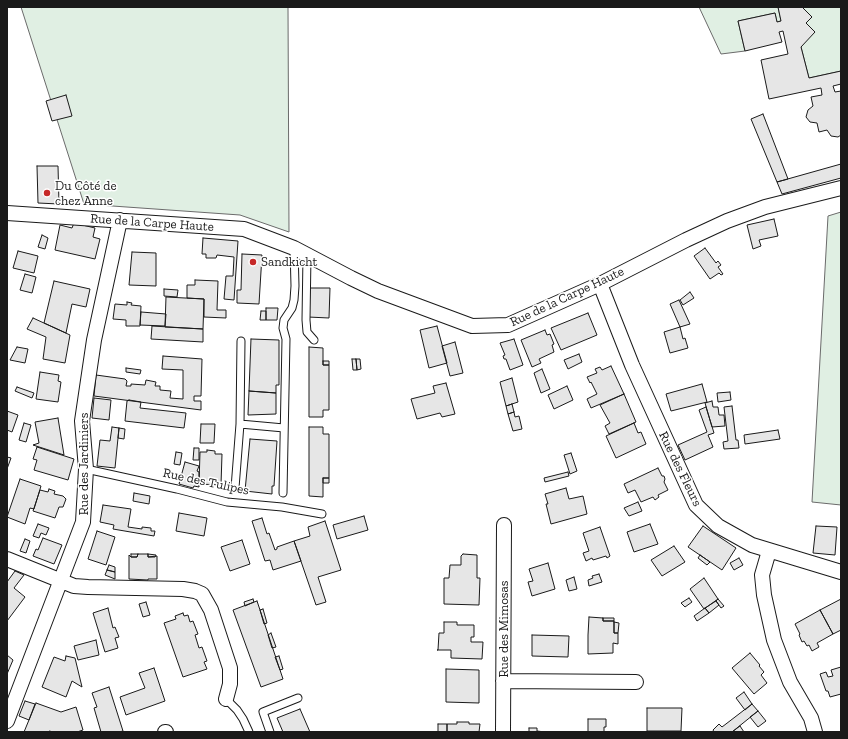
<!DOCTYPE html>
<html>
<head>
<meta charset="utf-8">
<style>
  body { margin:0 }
  #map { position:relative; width:848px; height:739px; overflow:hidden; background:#fff; font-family:"Zilla Slab",serif }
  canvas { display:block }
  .frame { position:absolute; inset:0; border:8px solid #1a1a1a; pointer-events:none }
</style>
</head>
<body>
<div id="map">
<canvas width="848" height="739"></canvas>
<div class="frame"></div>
</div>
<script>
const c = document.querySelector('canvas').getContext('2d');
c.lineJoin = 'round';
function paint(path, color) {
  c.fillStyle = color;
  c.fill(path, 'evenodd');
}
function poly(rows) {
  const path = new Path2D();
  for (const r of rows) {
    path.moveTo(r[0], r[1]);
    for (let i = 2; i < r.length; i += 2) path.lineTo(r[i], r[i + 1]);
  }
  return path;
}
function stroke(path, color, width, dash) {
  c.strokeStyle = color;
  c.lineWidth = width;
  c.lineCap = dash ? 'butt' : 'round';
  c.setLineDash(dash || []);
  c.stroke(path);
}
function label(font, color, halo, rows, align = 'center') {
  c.font = font + ' "Zilla Slab",serif';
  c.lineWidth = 3;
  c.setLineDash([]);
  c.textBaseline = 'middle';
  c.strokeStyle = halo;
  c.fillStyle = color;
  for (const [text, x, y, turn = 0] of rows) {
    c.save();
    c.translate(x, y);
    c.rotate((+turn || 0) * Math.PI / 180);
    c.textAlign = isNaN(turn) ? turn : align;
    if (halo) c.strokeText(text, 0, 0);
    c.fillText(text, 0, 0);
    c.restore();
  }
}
const green = poly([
  [21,7,288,7,289,232,240,215,84,204,21,7],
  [699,7,778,7,781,21,777,22,775,13,738,21,745,51,721,54,699,7],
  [804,7,841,7,841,71,809,78,801,47,806,23,812,17,803,8,804,7],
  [841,212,841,505,812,502,828,216,841,212]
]);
const building = poly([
  [778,7,804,7,803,8,812,17,806,23,815,32,801,47,809,78,841,71,841,84,833,86,835,92,841,91,841,135,838,137,831,136,827,130,819,132,817,123,810,122,806,117,808,110,813,106,811,97,822,95,821,88,769,99,761,60,788,54,783,31,779,32,782,42,745,51,738,21,775,13,777,22,781,21,778,7],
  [66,95,72,116,52,121,46,101,66,95],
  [763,114,788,179,777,182,751,119,763,114],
  [841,164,841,178,782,194,777,182,841,164],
  [37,166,58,166,59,204,38,203,37,166],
  [774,219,778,236,759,240,761,246,753,249,747,225,774,219],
  [74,223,95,228,93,237,100,239,95,259,55,250,60,225,72,228,74,223],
  [42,235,48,238,45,249,38,247,42,235],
  [203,238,238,241,234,300,224,299,226,276,233,276,234,257,217,255,216,258,206,258,206,254,202,254,203,238],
  [705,248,716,263,718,261,721,265,718,267,723,274,721,275,719,273,710,279,694,256,705,248],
  [18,251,38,256,34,273,13,268,18,251],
  [132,252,156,253,156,286,129,285,132,252],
  [242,254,262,255,259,304,237,303,237,290,241,290,242,254],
  [25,274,36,277,32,293,20,290,25,274],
  [195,280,218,281,217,310,226,310,226,318,204,317,204,299,187,298,187,285,195,285,195,280],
  [54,281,90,289,86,307,72,304,66,333,44,323,54,281],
  [309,288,330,288,329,318,308,317,309,288],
  [164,289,178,290,177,297,164,296,164,289],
  [690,292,694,298,683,305,680,300,690,292],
  [166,297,204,299,203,329,165,327,166,297],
  [679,300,690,324,680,327,670,304,679,300],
  [127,302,132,303,131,305,141,306,140,326,126,326,126,320,113,319,115,304,127,305,127,302],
  [266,308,278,308,277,320,266,320,266,308],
  [261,311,266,311,266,320,260,320,261,311],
  [141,312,166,314,165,326,140,325,141,312],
  [588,313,597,335,561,350,551,328,588,313],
  [33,318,70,335,65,363,43,359,46,337,27,329,33,318],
  [152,326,203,329,203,342,151,339,152,326],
  [437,326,447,363,429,368,420,330,437,326],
  [680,327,683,339,685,338,688,348,670,353,664,332,680,327],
  [545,330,547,335,550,334,554,344,552,345,554,352,539,359,541,363,532,367,521,340,545,330],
  [251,339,279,340,279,385,276,385,276,393,249,391,251,339],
  [514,339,523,365,510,370,506,359,504,359,503,356,505,355,500,343,514,339],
  [455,342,463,373,450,376,442,346,455,342],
  [17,347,28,349,25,363,10,360,17,347],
  [309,347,323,348,323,365,329,365,329,410,323,410,323,417,309,417,309,347],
  [579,354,582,362,568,369,564,360,579,354],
  [163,356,202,359,201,396,194,396,194,401,201,401,201,410,94,396,96,375,125,379,127,381,126,386,131,386,131,384,145,385,146,380,156,382,155,386,160,386,160,390,171,391,170,398,183,399,183,370,162,369,163,356],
  [352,359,356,359,357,370,353,370,352,359],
  [356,359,360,359,361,369,357,370,356,359],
  [323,361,329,361,329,365,323,365,323,361],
  [611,366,624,394,591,408,587,399,597,394,591,382,590,383,587,377,597,373,595,369,600,367,602,370,611,366],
  [126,368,141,370,140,374,126,372,126,368],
  [542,369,550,389,541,393,534,373,542,369],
  [40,372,59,375,58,381,61,382,58,402,36,399,40,372],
  [512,378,518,402,506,406,500,382,512,378],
  [446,383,455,414,442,417,440,413,417,419,411,399,435,393,433,386,446,383],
  [702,384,707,402,671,411,666,394,702,384],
  [567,386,573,400,554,409,548,395,567,386],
  [17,387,34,393,32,398,15,391,17,387],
  [249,391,276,393,276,414,248,415,249,391],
  [730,392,731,400,718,402,717,393,730,392],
  [624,394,636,422,609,434,605,426,610,423,600,405,624,394],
  [94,398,111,400,109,420,92,418,94,398],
  [129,400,141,402,140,408,186,413,184,428,125,421,127,401,129,400],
  [712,401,713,407,718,407,719,415,724,415,725,426,712,427,705,403,712,401],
  [512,404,514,412,508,414,506,406,512,404],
  [732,406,736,440,738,440,739,448,724,449,723,442,728,441,724,407,732,406],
  [706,407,714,433,708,435,713,447,685,460,678,445,707,432,699,410,706,407],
  [7,411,18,415,12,432,7,430,7,411],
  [514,412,515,417,519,416,522,429,513,431,508,414,514,412],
  [58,418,64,455,33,445,39,443,35,422,58,418],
  [24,423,31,425,26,442,19,440,24,423],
  [634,423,638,433,641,432,646,444,616,458,606,436,634,423],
  [201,424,215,424,214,443,200,443,201,424],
  [112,427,119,428,115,468,97,466,100,440,110,441,112,427],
  [309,427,323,427,323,434,329,434,329,478,323,478,323,497,309,496,309,427],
  [119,428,125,429,124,439,118,438,119,428],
  [778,430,780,439,745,444,744,435,778,430],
  [250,439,277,441,274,486,272,486,272,494,245,491,250,439],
  [37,447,74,459,68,480,34,470,37,460,33,459,37,447],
  [194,448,199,448,199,460,193,460,194,448],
  [207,450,215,451,215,454,222,454,221,485,199,484,200,452,207,452,207,450],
  [176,452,182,453,180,465,174,464,176,452],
  [571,453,577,471,570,474,564,455,571,453],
  [7,457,11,458,7,469,7,457],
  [185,462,199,466,197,471,199,472,199,487,194,486,193,488,179,484,185,462],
  [658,468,662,476,664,476,665,479,664,482,668,490,658,495,659,497,655,500,653,497,641,502,635,490,628,493,624,484,658,468],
  [568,472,569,476,545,482,544,478,568,472],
  [323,478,329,478,329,483,323,483,323,478],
  [20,479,41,486,34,509,30,508,25,524,7,517,20,479],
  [566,488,569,499,583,496,587,514,551,524,546,504,548,504,545,494,566,488],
  [49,489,55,491,54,494,63,496,66,499,63,507,59,507,55,518,33,511,40,490,48,492,49,489],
  [134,493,150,496,149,504,133,501,134,493],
  [638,502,642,511,629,516,624,508,638,502],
  [103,505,131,509,128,527,142,529,142,527,151,528,151,531,155,531,154,536,113,529,114,525,100,522,103,505],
  [179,513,207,518,204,536,176,531,179,513],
  [364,516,368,530,337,539,333,525,364,516],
  [262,518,267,534,269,533,275,550,277,549,277,547,294,541,301,561,273,570,270,560,265,561,252,521,262,518],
  [325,521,341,570,318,577,326,602,316,605,294,541,310,536,308,527,325,521],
  [38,524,49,528,46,535,41,533,39,538,33,536,38,524],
  [650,524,658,544,634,552,627,532,650,524],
  [703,526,736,548,722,570,688,547,703,526],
  [816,526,837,527,835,555,813,553,816,526],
  [600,527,610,556,607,558,606,556,593,560,592,558,586,561,583,553,589,551,583,533,600,527],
  [97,531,115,537,106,565,88,559,97,531],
  [43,538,62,545,54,564,33,556,36,549,38,550,43,538],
  [25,539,30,541,26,553,20,551,25,539],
  [242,540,250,564,230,571,221,547,242,540],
  [674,546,685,562,662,576,651,560,674,546],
  [131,554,138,554,137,557,131,557,131,554],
  [138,554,148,554,148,557,157,556,157,579,148,579,148,580,129,579,129,555,131,557,137,557,138,554],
  [148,554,156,555,155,557,148,557,148,554],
  [463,554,477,555,477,578,480,578,479,605,444,604,444,578,449,578,450,565,461,565,461,556,463,554],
  [700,555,710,562,707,565,698,558,700,555],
  [739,558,743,565,734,570,730,563,739,558],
  [548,563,555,589,532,596,528,582,533,581,529,569,548,563],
  [109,565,115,567,115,572,107,570,109,565],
  [107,570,115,572,115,579,105,575,107,570],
  [15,571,24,575,14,588,25,597,7,621,7,582,15,571],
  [599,574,602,582,589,586,588,580,593,578,592,576,599,574],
  [574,577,577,589,569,591,566,580,574,577],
  [704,578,718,599,704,609,690,589,704,578],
  [689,598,692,602,685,607,681,603,689,598],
  [253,599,254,602,245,606,244,602,253,599],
  [718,599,724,606,721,608,716,601,718,599],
  [841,599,841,630,833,634,820,610,841,599],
  [257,601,283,679,261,687,233,610,257,601],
  [716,601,719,605,709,613,705,608,716,601],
  [146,602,150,615,143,617,139,604,146,602],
  [108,608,113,628,115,627,119,637,115,638,118,648,105,652,93,613,108,608],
  [705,608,709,613,697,621,694,616,705,608],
  [263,609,267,623,264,624,260,610,263,609],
  [820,610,833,634,817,643,819,647,812,651,809,645,807,646,804,641,802,642,799,635,800,634,795,624,820,610],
  [183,613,184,616,188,615,190,622,193,621,198,634,195,635,199,648,202,647,207,661,204,662,207,669,183,677,164,623,176,619,175,616,183,613],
  [589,617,603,618,603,621,614,621,614,633,618,633,618,644,613,643,613,653,588,654,588,635,589,617],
  [603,618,614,618,614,621,603,621,603,618],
  [444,622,457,622,457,625,474,625,474,637,471,637,471,642,483,642,482,659,451,658,451,650,437,650,438,650,439,633,444,633,444,622],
  [614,622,619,623,618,633,614,633,614,622],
  [271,633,276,647,272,648,268,635,271,633],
  [532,635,569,636,568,657,532,656,532,635],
  [96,640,99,655,78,660,74,646,96,640],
  [750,653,760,665,759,666,764,672,761,675,767,683,754,694,732,668,750,653],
  [7,655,13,660,7,674,7,655],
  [66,656,75,658,82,687,72,681,66,697,42,687,54,657,65,661,66,656],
  [279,656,283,669,280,670,275,657,279,656],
  [841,667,841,694,830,697,828,691,826,691,820,674,826,672,828,677,833,676,831,670,841,667],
  [154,668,165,701,126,715,120,697,145,688,139,673,154,668],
  [446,669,479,670,479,703,446,702,446,669],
  [109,687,123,731,119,732,101,732,94,708,97,707,92,693,109,687],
  [744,692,752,704,745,710,736,698,744,692],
  [25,701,35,704,29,720,19,716,25,701],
  [36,703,61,712,76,707,83,730,77,732,54,732,49,731,49,732,24,732,36,703],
  [752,704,758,711,732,732,714,732,713,730,719,724,722,727,752,704],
  [647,708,682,708,681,731,647,731,647,708],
  [300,709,310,732,283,732,277,718,300,709],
  [758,711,766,721,758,727,750,717,758,711],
  [588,719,606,719,606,727,604,727,604,732,588,732,588,719],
  [457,722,469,722,469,724,480,724,479,732,447,732,447,724,457,724,457,722],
  [438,724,447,724,447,732,438,732,438,724],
  [740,726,744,732,732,732,740,726],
  [529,728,537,728,537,731,545,732,529,732,529,728]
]);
const lane = poly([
  [307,255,306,320,307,332,314,340],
  [240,424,284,428],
  [86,469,177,489,227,502,282,507,322,514],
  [235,488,240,424,241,341],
  [283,493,286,339,283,328,284,320,292,308,294,300,295,286,294,248],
  [226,699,237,710,243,719,249,732],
  [270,732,263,712,298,698]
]);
const street = poly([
  [7,213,244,229,294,248,351,278,378,291,472,326,508,325,600,284,686,240,727,221,765,207,841,188],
  [600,284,632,365,696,505,718,526,752,545,841,572],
  [769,551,762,575,764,595,774,640,790,682,811,718,815,732],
  [7,559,74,586,88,587,183,589,195,591,202,594,211,610,230,668,230,684,226,699],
  [503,681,636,682],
  [7,721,83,522,86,469,82,421,94,340,120,220],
  [165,732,166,732],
  [503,732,504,525]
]);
const markers = [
  [47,193,4,"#c62828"],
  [253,262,4,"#c62828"]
];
const poiNames = [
  ["Du Côté de",55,186],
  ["chez Anne",55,201],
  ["Sandkicht",261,262]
];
const streetNames = [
  ["Rue de la Carpe Haute",152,223,4],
  ["Rue de la Carpe Haute",567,297,-25],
  ["Rue des Jardiniers",84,464,-90],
  ["Rue des Fleurs",680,469,64],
  ["Rue des Tulipes",206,482,12],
  ["Rue des Mimosas",504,629,-90]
];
paint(green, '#e0efe3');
stroke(green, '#6a6a6a', 1);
paint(building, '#e6e6e6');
stroke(building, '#1a1a1a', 1);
stroke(lane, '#1a1a1a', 9);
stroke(street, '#1a1a1a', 16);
stroke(lane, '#fff', 7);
stroke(street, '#fff', 14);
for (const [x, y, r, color] of markers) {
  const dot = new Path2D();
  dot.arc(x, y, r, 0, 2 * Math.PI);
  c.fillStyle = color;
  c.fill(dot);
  stroke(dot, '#fff', 1.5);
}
label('13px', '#1a1a1a', '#fff', poiNames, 'left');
label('13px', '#1a1a1a', '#fff', streetNames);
</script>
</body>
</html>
